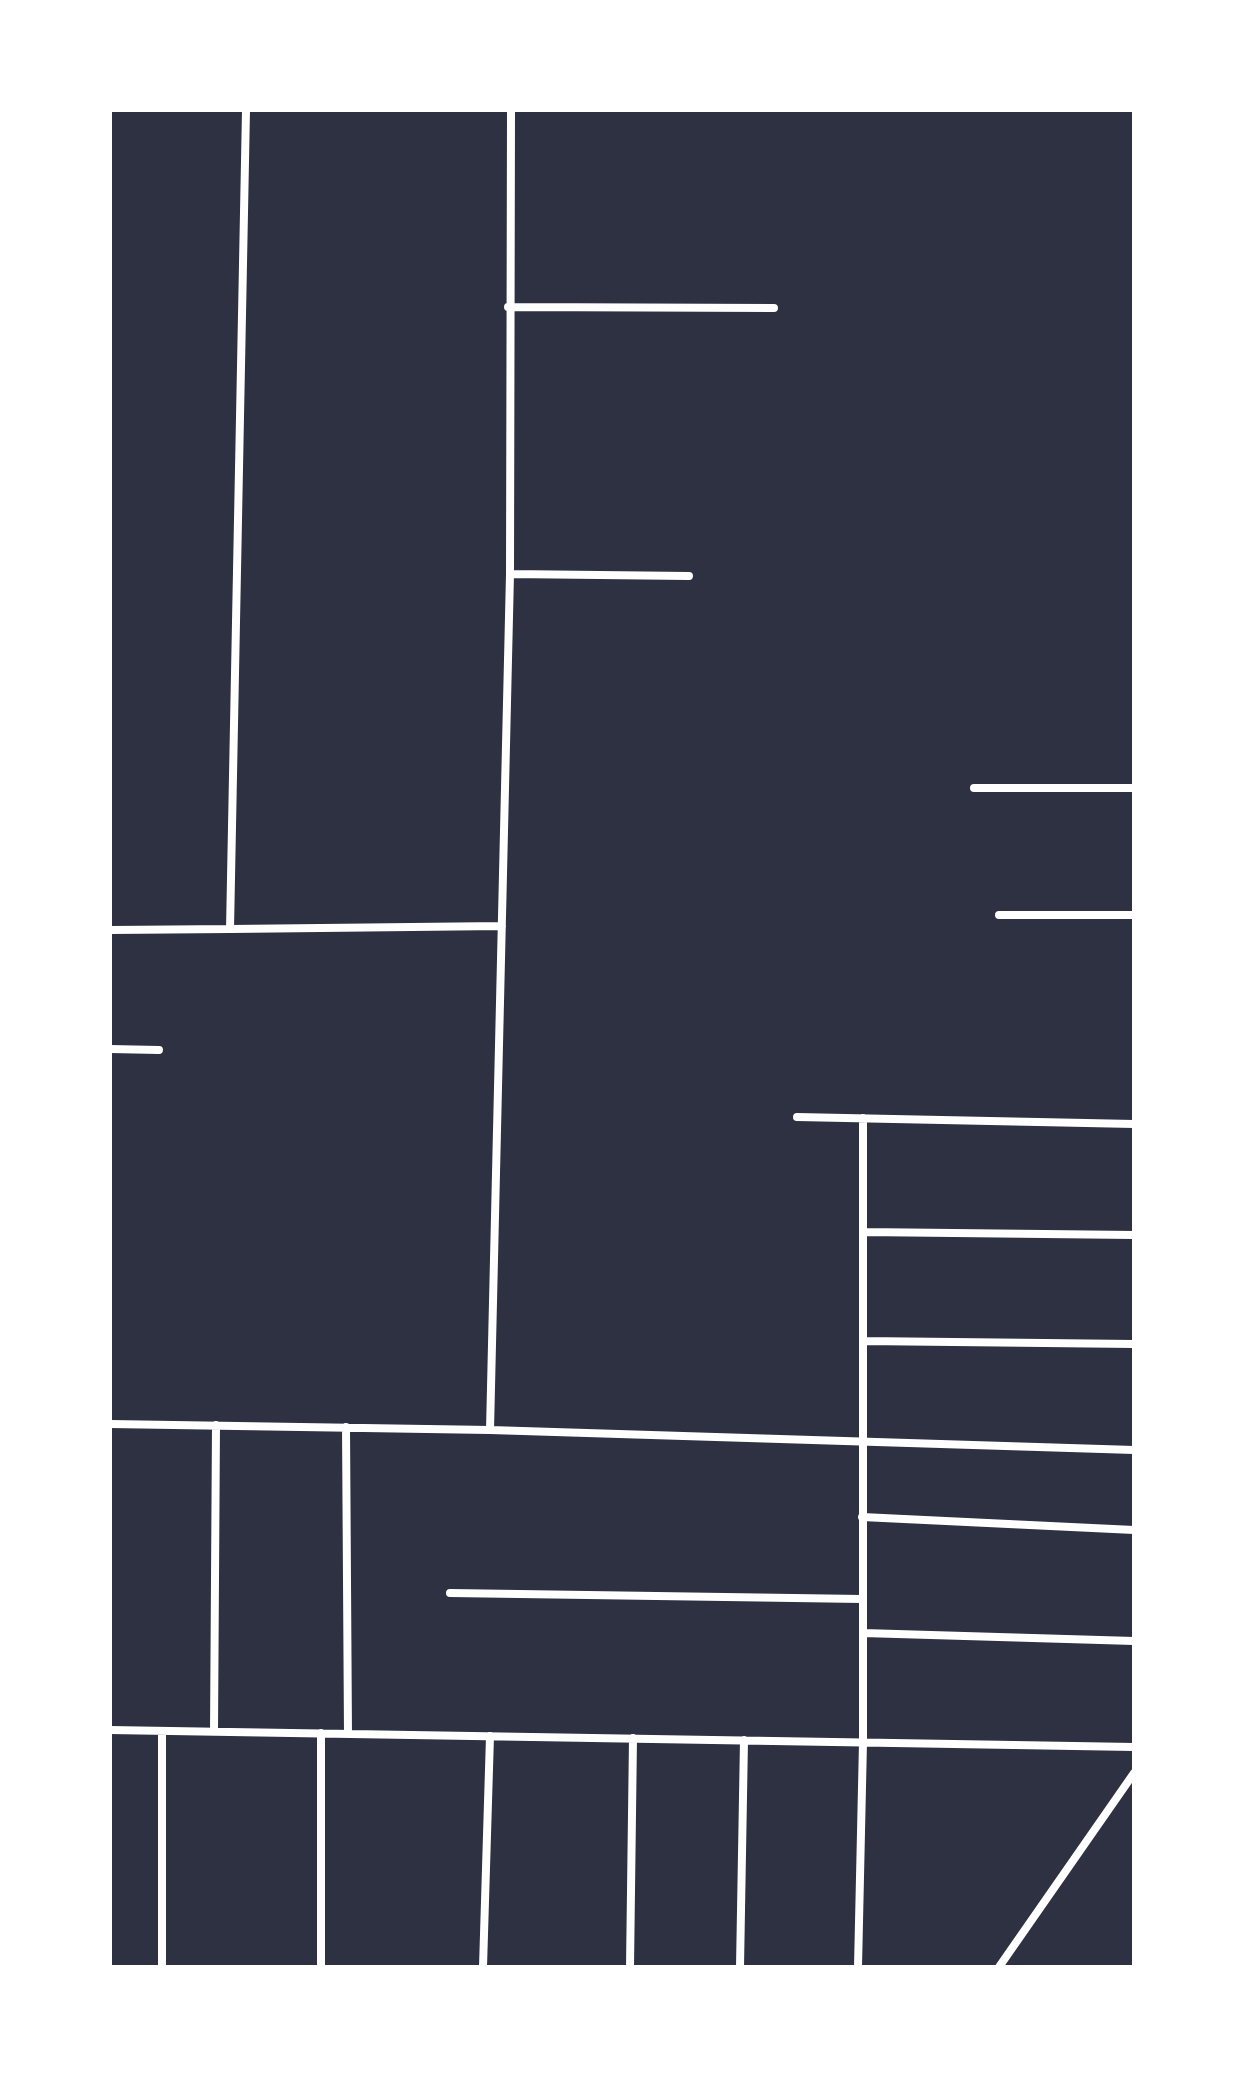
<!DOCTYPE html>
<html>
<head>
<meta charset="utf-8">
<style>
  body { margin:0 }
  #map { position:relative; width:1244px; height:2077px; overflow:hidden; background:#2d3142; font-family:Helvetica,sans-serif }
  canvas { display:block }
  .frame { position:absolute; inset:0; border:112px solid #fff; pointer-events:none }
</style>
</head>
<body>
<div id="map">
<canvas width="1244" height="2077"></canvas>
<div class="frame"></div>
</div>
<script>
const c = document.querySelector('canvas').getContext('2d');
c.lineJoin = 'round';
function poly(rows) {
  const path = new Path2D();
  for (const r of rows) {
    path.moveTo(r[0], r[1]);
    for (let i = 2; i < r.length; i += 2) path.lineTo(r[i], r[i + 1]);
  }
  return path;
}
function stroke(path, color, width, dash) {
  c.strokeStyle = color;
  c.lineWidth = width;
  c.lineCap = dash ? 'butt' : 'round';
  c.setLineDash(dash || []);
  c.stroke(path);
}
const minor = poly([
  [508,307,774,308],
  [510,574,689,576],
  [974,788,1134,788],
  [999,915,1134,915],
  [230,929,502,926],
  [110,930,230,929,246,110],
  [110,1049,159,1050],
  [797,1117,1134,1124],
  [863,1232,1134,1235],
  [863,1341,1134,1344],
  [110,1424,490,1430,1134,1450],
  [346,1427,348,1734],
  [490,1430,510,574,511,110],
  [862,1517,1134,1530],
  [450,1593,862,1599],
  [863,1633,1134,1641],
  [110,1730,1134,1747],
  [214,1731,216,1425],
  [321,1733,321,1967],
  [162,1967,162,1731],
  [483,1967,490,1736],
  [630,1967,633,1738],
  [740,1967,744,1740],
  [858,1967,863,1742,863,1118],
  [999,1967,1134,1773]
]);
stroke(minor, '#fff', 8);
</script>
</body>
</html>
